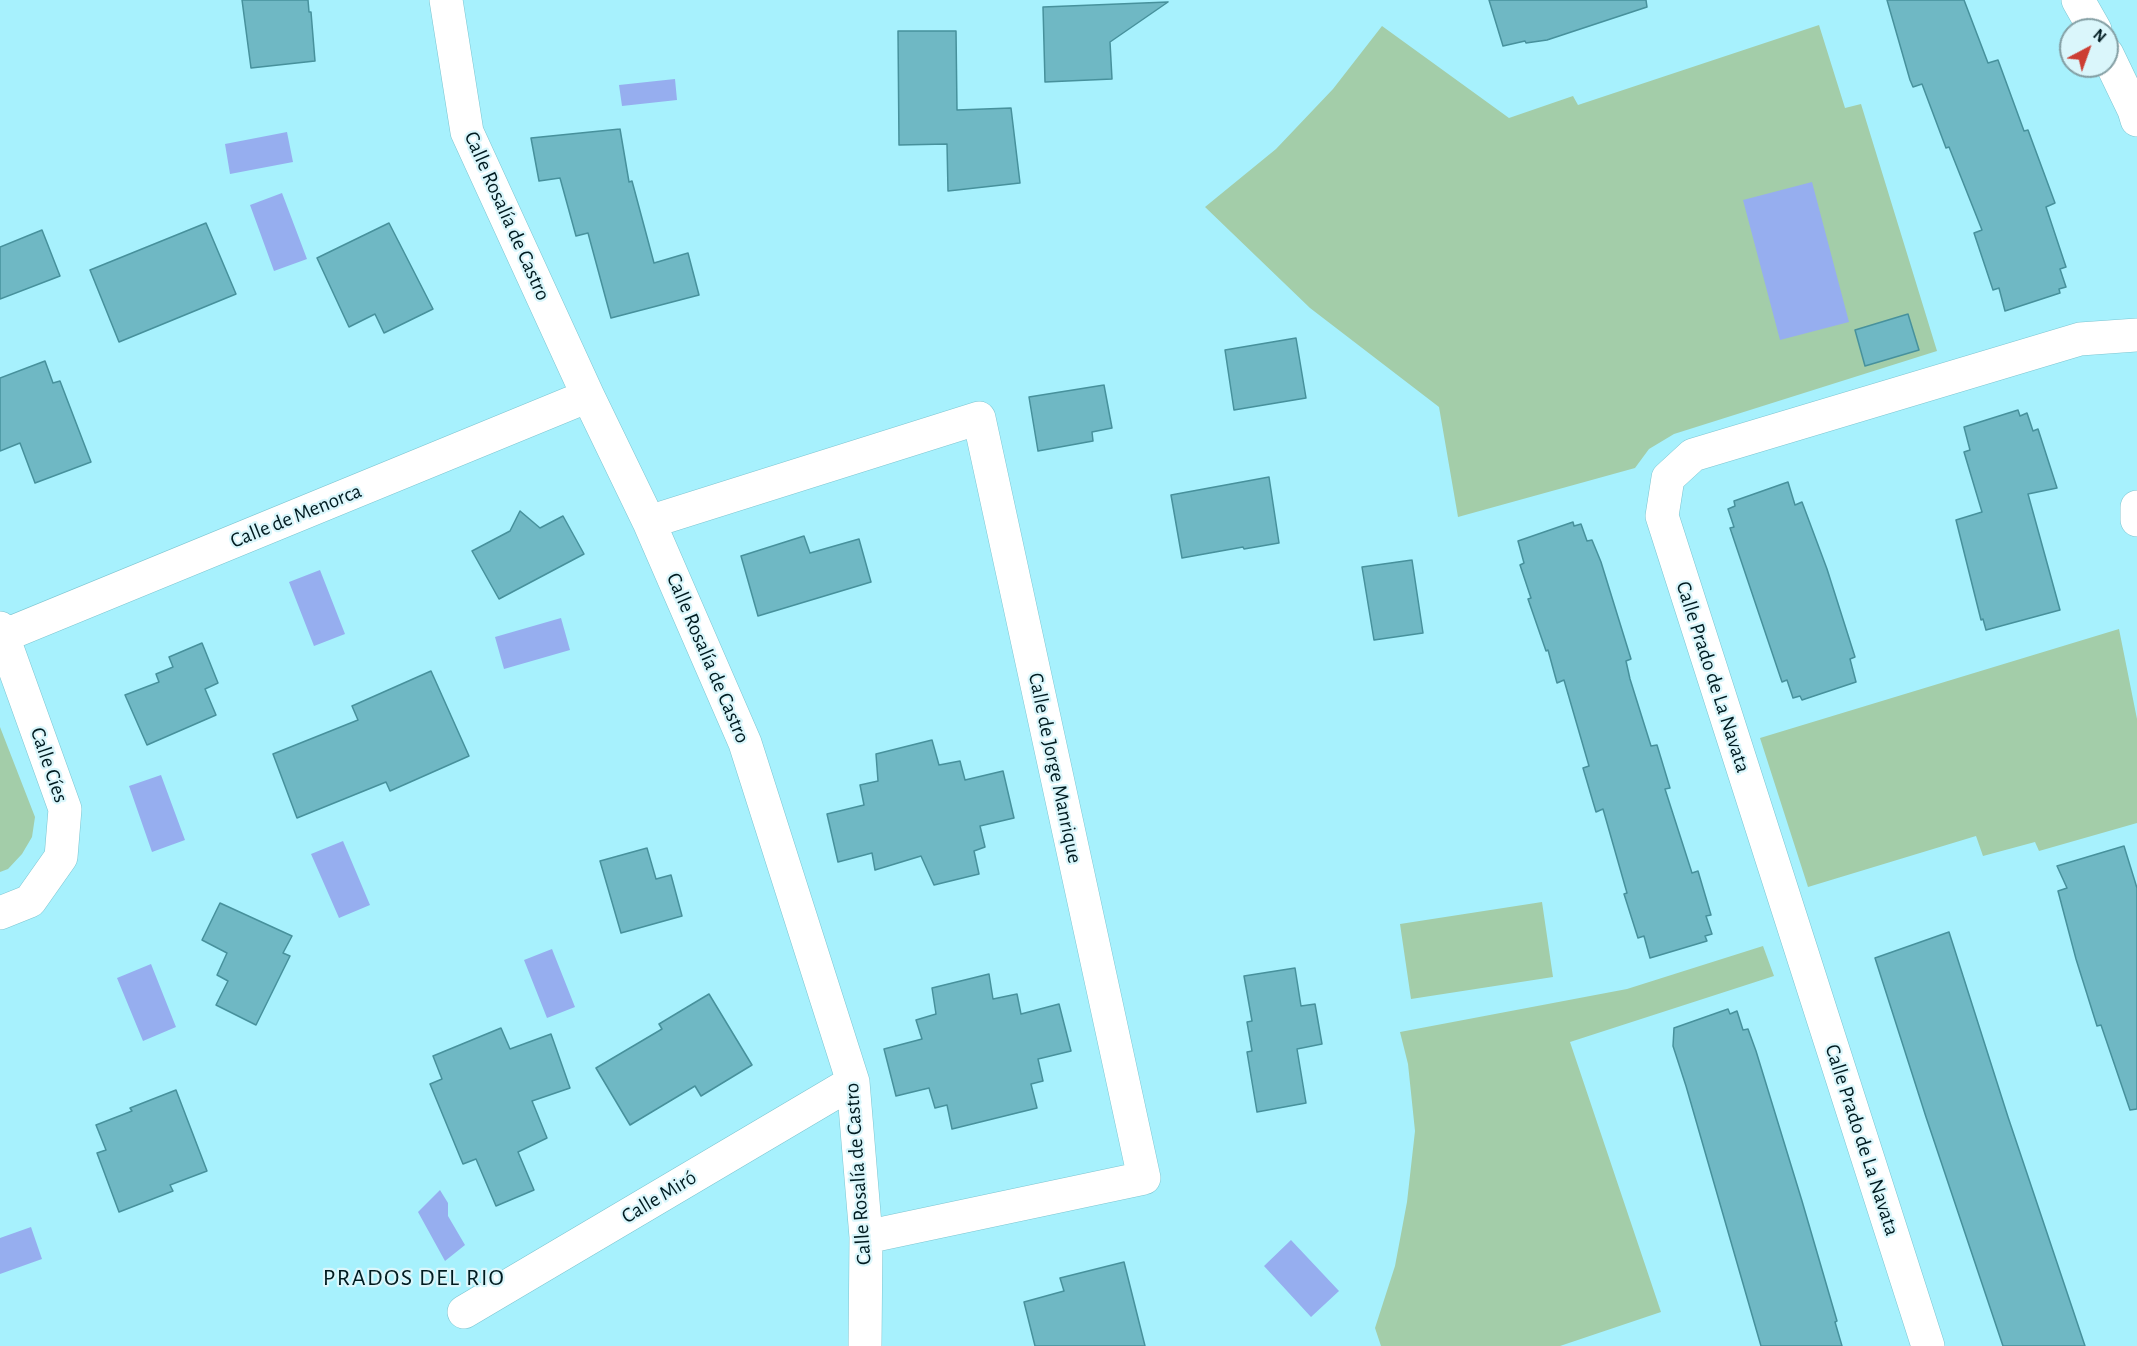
<!DOCTYPE html>
<html>
<head>
<meta charset="utf-8">
<style>
  body { margin:0 }
  #map { position:relative; width:2137px; height:1346px; overflow:hidden; background:#a7f1fd; font-family:"Alegreya Sans",sans-serif }
  canvas { display:block }
  .north { position:absolute; left:2059px; top:18px; width:60px; height:60px; box-sizing:border-box; background:#daf6fb; border:2px solid #839ea3; border-radius:50%; rotate:41deg; font-size:16px; font-weight:700; line-height:24px; text-align:center; color:#001b20 }
  .north::after { content:''; display:block; margin:auto; width:21px; height:27px; background:#cc3e33; clip-path:polygon(50% 0,100% 100%,50% 72%,0 100%) }
</style>
</head>
<body>
<div id="map">
<canvas width="2137" height="1346"></canvas>
<div class="north">N</div>
</div>
<script>
const c = document.querySelector('canvas').getContext('2d');
c.lineJoin = 'round';
function paint(path, color) {
  c.fillStyle = color;
  c.fill(path, 'evenodd');
}
function poly(rows) {
  const path = new Path2D();
  for (const r of rows) {
    path.moveTo(r[0], r[1]);
    for (let i = 2; i < r.length; i += 2) path.lineTo(r[i], r[i + 1]);
  }
  return path;
}
function stroke(path, color, width, dash) {
  c.strokeStyle = color;
  c.lineWidth = width;
  c.lineCap = dash ? 'butt' : 'round';
  c.setLineDash(dash || []);
  c.stroke(path);
}
function label(font, color, halo, rows, align = 'center') {
  c.font = font + ' "Alegreya Sans",sans-serif';
  c.lineWidth = 4.5;
  c.setLineDash([]);
  c.textBaseline = 'middle';
  c.strokeStyle = halo;
  c.fillStyle = color;
  for (const [text, x, y, turn = 0] of rows) {
    c.save();
    c.translate(x, y);
    c.rotate((+turn || 0) * Math.PI / 180);
    c.textAlign = isNaN(turn) ? turn : align;
    if (halo) c.strokeText(text, 0, 0);
    c.fillText(text, 0, 0);
    c.restore();
  }
}
const green = poly([
  [1819,25,1845,108,1861,104,1937,351,1674,434,1649,449,1635,468,1458,517,1439,407,1310,308,1205,207,1276,149,1333,89,1382,26,1509,118,1573,96,1578,105],
  [2119,629,2137,719,2137,823,2039,851,2035,842,1983,856,1976,836,1808,887,1760,738],
  [0,727,35,817,32,837,22,854,8,869,0,872],
  [1542,902,1553,977,1411,999,1400,924],
  [1763,946,1774,976,1570,1042,1661,1312,1560,1346,1381,1346,1375,1328,1395,1266,1407,1202,1415,1131,1408,1064,1400,1032,1627,989]
]);
const water = poly([
  [675,79,677,100,622,106,619,85],
  [287,132,293,162,230,174,225,144],
  [1812,182,1849,322,1780,340,1743,200],
  [282,193,307,259,274,271,250,205],
  [320,570,345,634,314,646,289,582],
  [561,618,570,650,504,669,495,637],
  [161,775,185,840,152,852,129,786],
  [343,841,370,905,339,918,311,854],
  [552,949,575,1007,547,1018,524,960],
  [151,964,176,1027,143,1041,117,978],
  [440,1190,448,1203,448,1216,465,1245,445,1261,418,1212],
  [31,1227,42,1259,0,1274,0,1238],
  [1291,1240,1339,1291,1311,1317,1264,1266]
]);
const building = poly([
  [242,0,308,0,309,12,311,12,315,61,251,68,242,0],
  [1489,0,1646,0,1647,7,1547,40,1526,43,1525,41,1503,46,1489,0],
  [1887,0,1964,0,1988,63,1998,60,2024,131,2028,130,2055,203,2046,207,2066,267,2060,269,2066,287,2059,289,2060,293,2005,311,1999,288,1993,290,1974,233,1982,230,1949,147,1946,148,1922,84,1913,87,1910,80,1887,0],
  [1168,2,1110,42,1112,79,1045,82,1043,7,1168,2],
  [898,31,956,31,957,110,1011,108,1020,183,948,191,947,144,899,145,898,31],
  [620,129,629,182,632,181,654,263,688,253,699,295,611,318,588,233,576,236,560,178,539,181,531,138,620,129],
  [206,223,236,294,119,342,90,270,206,223],
  [389,223,433,309,384,333,375,314,349,327,317,258,389,223],
  [42,230,60,276,0,299,0,247,42,230],
  [1908,314,1919,350,1865,366,1855,330,1908,314],
  [1296,338,1306,398,1234,410,1225,350,1296,338],
  [45,361,53,383,60,381,91,462,35,483,20,443,0,451,0,378,45,361],
  [1104,385,1112,428,1092,432,1093,441,1038,451,1029,397,1104,385],
  [2018,410,2020,416,2027,413,2033,431,2038,429,2057,488,2028,494,2060,610,1986,630,1983,619,1981,620,1956,520,1982,512,1964,452,1970,450,1964,427,2018,410],
  [1269,477,1279,543,1244,549,1243,547,1182,558,1171,495,1269,477],
  [1788,482,1795,505,1802,502,1827,569,1855,657,1850,659,1856,682,1802,700,1800,696,1793,698,1787,680,1782,682,1730,528,1734,527,1728,509,1735,506,1734,501,1788,482],
  [520,511,540,528,563,516,584,554,499,599,472,551,510,531,520,511],
  [1573,522,1574,526,1581,524,1587,541,1592,540,1601,562,1631,659,1626,661,1630,679,1651,746,1657,745,1670,788,1665,789,1692,873,1698,871,1711,915,1706,916,1712,934,1705,936,1707,941,1650,958,1644,936,1638,938,1624,894,1627,893,1603,809,1596,812,1583,768,1589,766,1564,680,1557,683,1548,650,1546,651,1528,599,1531,598,1520,565,1524,563,1518,541,1573,522],
  [804,536,810,553,859,539,871,582,758,616,741,556,804,536],
  [1412,560,1423,633,1374,640,1362,567,1412,560],
  [202,643,218,683,205,689,216,715,147,745,125,695,159,682,156,674,173,667,169,657,202,643],
  [431,671,469,756,390,791,386,782,297,818,273,754,358,720,352,706,431,671],
  [932,740,939,765,960,761,965,780,1003,771,1014,818,980,826,985,847,974,851,979,874,934,885,921,856,875,870,872,853,838,862,827,814,864,805,860,785,878,781,876,754,932,740],
  [2124,846,2137,888,2137,1109,2130,1110,2101,1025,2097,1026,2076,959,2058,891,2067,888,2057,866,2124,846],
  [647,848,656,879,671,875,682,916,621,933,600,861,647,848],
  [220,903,292,936,283,953,290,956,256,1025,216,1005,228,981,217,975,227,953,202,940,220,903],
  [1949,932,2008,1117,2085,1346,2003,1346,1926,1117,1875,958,1949,932],
  [1295,968,1301,1006,1315,1004,1322,1044,1297,1049,1306,1103,1257,1112,1247,1052,1252,1051,1247,1022,1252,1021,1244,976,1295,968],
  [989,974,993,999,1017,994,1021,1014,1059,1004,1071,1051,1038,1059,1043,1081,1031,1084,1037,1108,952,1129,947,1105,935,1108,929,1088,896,1096,884,1049,922,1039,916,1020,936,1014,932,988,989,974],
  [709,994,752,1065,701,1096,695,1086,630,1125,596,1068,662,1029,659,1024,709,994],
  [1728,1009,1730,1014,1737,1011,1743,1030,1748,1029,1756,1051,1802,1201,1837,1321,1835,1322,1842,1346,1761,1346,1686,1086,1673,1046,1674,1028,1728,1009],
  [501,1028,510,1049,551,1034,570,1088,532,1101,547,1138,518,1152,534,1190,496,1206,476,1159,463,1164,430,1084,442,1079,433,1056,501,1028],
  [176,1090,207,1171,170,1185,173,1191,119,1212,97,1153,106,1150,96,1125,132,1111,130,1108,176,1090],
  [1124,1262,1145,1346,1035,1346,1024,1302,1064,1291,1060,1278,1124,1262]
]);
const minor = poly([
  [446,0,467,132,588,396,649,522,745,743,853,1082,866,1237,865,1346],
  [2078,0,2095,30],
  [2107,54,2134,110,2137,120],
  [2137,507,2137,520],
  [649,522,979,418,1144,1178,866,1237],
  [0,628,65,809,61,857,30,901,0,913],
  [3,636,588,396],
  [464,1312,853,1082],
  [1928,1346,1662,516,1668,478,1693,455,2080,339,2137,335]
]);
const streetNames = [
  ["Calle Rosalía de Castro",507,216,66],
  ["Calle de Menorca",296,516,-22],
  ["Calle Rosalía de Castro",708,658,67],
  ["Calle Prado de La Navata",1713,677,72],
  ["Calle Cíes",49,765,71],
  ["Calle de Jorge Manrique",1055,768,78],
  ["Calle Prado de La Navata",1862,1140,72],
  ["Calle Rosalía de Castro",858,1174,-94],
  ["Calle Miró",659,1197,-31]
];
const quarterNames = [
  ["PRADOS DEL RIO",414,1278]
];
paint(green, '#a3cda9');
paint(water, '#96aeef');
paint(building, '#6fb8c4');
stroke(building, '#47919c', 1.5);
stroke(minor, '#7cc5d1', 34);
stroke(minor, '#fff', 33);
label('21px', '#001b20', '#daf6fb', streetNames);
c.letterSpacing = '1.5px';
label('24px', '#001b20', '#daf6fb', quarterNames);
c.letterSpacing = '0px';
</script>
</body>
</html>
